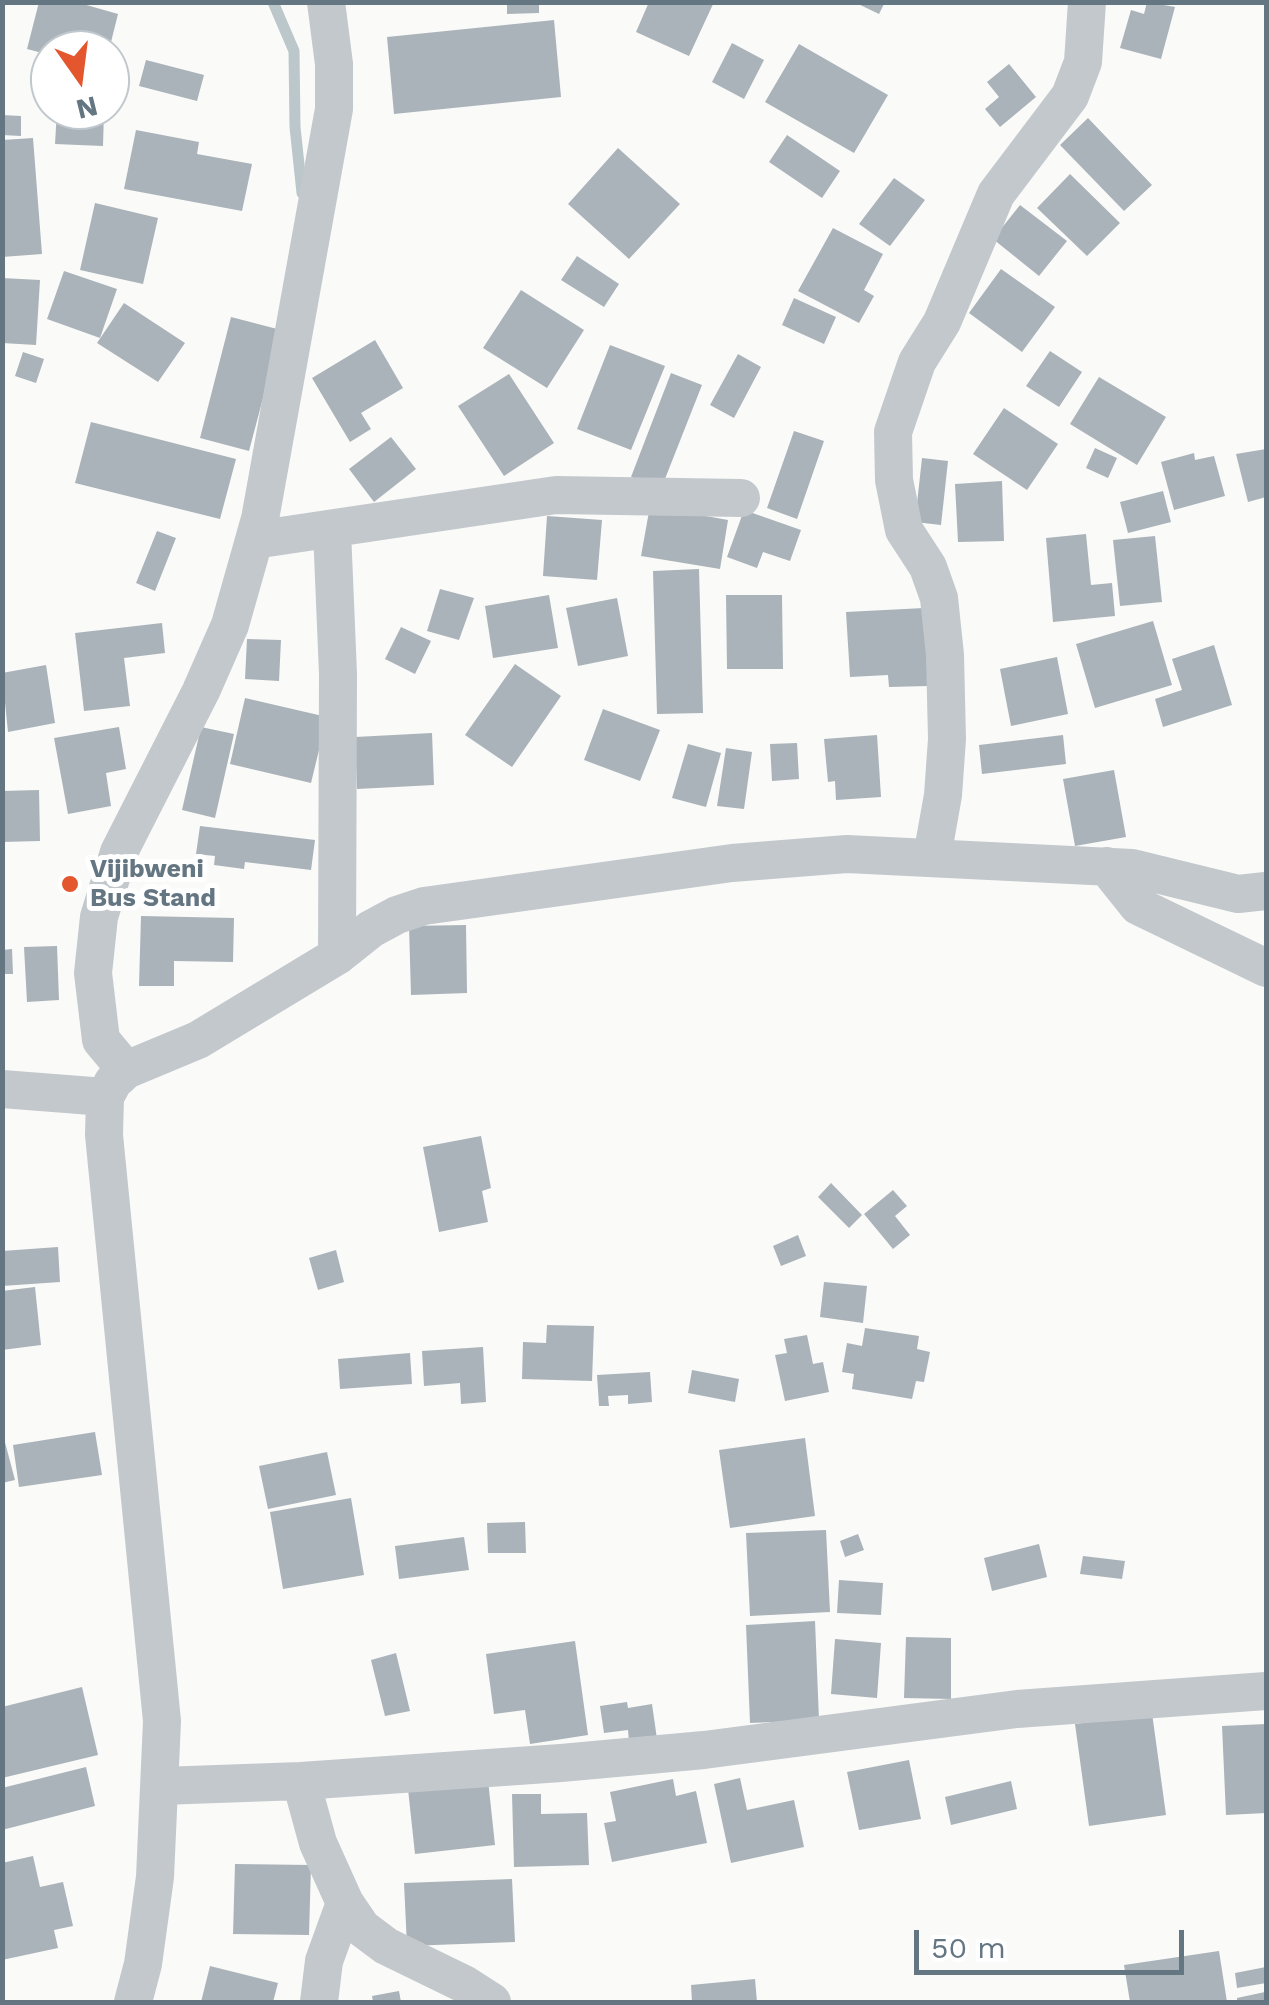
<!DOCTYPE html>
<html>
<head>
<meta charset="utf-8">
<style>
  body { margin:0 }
  #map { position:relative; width:1269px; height:2005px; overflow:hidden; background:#fafaf8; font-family:"Work Sans",sans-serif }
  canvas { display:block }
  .frame { position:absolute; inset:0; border:5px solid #657683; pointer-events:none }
  .north { position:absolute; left:30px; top:30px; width:100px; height:100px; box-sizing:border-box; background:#fff; border:2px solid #c1c8cd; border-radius:50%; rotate:166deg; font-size:28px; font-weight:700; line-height:40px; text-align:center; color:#657683 }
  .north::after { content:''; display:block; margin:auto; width:35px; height:45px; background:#e4572e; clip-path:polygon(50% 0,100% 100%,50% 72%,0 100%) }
  .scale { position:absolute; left:914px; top:1930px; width:270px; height:45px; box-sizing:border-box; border:5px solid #657683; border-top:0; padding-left:12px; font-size:30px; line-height:35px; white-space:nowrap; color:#657683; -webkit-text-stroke:8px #fff; paint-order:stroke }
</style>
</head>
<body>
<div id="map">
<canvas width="1269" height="2005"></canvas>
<div class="frame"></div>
<div class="north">N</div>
<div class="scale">50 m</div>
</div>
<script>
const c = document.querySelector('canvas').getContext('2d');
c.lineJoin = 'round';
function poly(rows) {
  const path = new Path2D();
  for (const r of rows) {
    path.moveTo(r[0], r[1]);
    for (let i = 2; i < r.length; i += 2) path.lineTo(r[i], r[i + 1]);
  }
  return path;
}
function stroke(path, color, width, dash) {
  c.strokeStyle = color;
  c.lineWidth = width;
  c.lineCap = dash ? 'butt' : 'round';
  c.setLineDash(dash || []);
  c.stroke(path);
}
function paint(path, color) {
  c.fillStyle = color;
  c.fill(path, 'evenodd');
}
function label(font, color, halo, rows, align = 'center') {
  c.font = font + ' "Work Sans",sans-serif';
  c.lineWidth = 10;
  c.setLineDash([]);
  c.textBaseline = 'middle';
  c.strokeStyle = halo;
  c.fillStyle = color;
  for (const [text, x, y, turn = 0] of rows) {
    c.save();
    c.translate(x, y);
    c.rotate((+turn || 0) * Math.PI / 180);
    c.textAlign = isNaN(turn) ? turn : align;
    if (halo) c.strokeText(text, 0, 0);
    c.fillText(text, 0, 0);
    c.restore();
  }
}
const stream = poly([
  [273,2,294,51,295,127,302,193]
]);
const building = poly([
  [39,2,76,2,118,14,109,50,50,50,50,55,27,49],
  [507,2,539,2,539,13,507,14],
  [649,2,714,2,689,56,636,32],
  [854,2,885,2,879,14],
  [1147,2,1175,7,1161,59,1120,48,1131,10,1144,14],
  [554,20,561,97,394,114,387,37],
  [732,43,764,60,744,99,712,82],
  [799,44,888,95,854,153,765,102],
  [146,60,204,75,197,101,139,86],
  [1009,64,1036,97,1000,127,985,109,999,97,987,82],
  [57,110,104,110,103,146,55,144],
  [2,115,21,116,21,136,2,135],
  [1088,118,1152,185,1124,211,1060,145],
  [136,130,199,142,197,154,252,164,242,211,124,189],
  [787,135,840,171,822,198,769,162],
  [33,138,42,254,2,257,2,140],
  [618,148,680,204,629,259,568,204],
  [1070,174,1120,223,1087,256,1037,208],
  [894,178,925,200,890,246,859,224],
  [95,203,158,218,143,284,80,270],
  [1020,205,1067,241,1039,276,993,239],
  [833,228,883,254,864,290,874,296,859,323,798,291],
  [577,256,619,284,604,307,561,280],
  [1001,269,1055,307,1022,352,969,313],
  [64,271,117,289,100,338,47,319],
  [2,278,40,280,36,345,2,343],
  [521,290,584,330,547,388,483,348],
  [794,298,836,317,824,344,782,325],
  [124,303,185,343,158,382,97,343],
  [231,317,281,330,249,451,200,438],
  [375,340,403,388,361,413,371,429,350,442,312,378],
  [610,345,665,366,631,450,577,429],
  [1050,351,1082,372,1059,407,1026,386],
  [23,352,44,359,36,383,15,376],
  [738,354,761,367,734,418,710,405],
  [671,373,702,385,661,489,631,477],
  [509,374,554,443,504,476,458,406],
  [1099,377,1166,417,1137,465,1070,424],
  [1004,408,1058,444,1027,490,973,454],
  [91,422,236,459,220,519,75,483],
  [794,431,824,441,797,519,767,508],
  [391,437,416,469,374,502,349,469],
  [1095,448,1117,458,1108,478,1086,468],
  [1266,449,1266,497,1248,502,1236,454],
  [1194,453,1195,460,1214,456,1225,496,1174,510,1161,462],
  [922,458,948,461,941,525,915,522],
  [1002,481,1004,541,958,542,955,484],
  [1163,491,1171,522,1128,533,1120,502],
  [650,506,728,520,720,569,641,556],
  [744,510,801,530,790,561,763,552,757,568,727,557],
  [547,516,602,520,597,580,543,576],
  [157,531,176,538,155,591,136,583],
  [1086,534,1091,585,1112,583,1115,616,1053,622,1046,538],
  [1155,536,1162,602,1120,606,1113,540],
  [699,569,703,713,657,714,653,571],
  [440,589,474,598,459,640,427,631],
  [549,595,558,648,493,658,485,606],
  [726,595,782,595,783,669,727,669],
  [617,598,628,656,578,666,566,608],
  [924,608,928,686,889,687,888,675,850,677,846,612],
  [1153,621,1172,685,1095,708,1076,644],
  [162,623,165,653,124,658,130,706,84,711,75,633],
  [401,627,431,641,415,674,385,659],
  [247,639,281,640,279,681,245,679],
  [1214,645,1232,705,1163,727,1155,699,1182,690,1172,659],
  [1057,657,1068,714,1011,726,1000,669],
  [515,664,561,696,512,767,465,735],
  [46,665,55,723,8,732,2,673],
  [245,698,327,717,311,783,230,764],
  [603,709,660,730,640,781,584,760],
  [119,727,126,769,106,773,111,806,68,814,54,738],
  [201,727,234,734,215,818,182,810],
  [432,733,434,785,357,789,355,737],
  [877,735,881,797,836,800,835,781,828,782,824,739],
  [1063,735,1066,764,982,774,979,745],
  [797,743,799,779,772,781,770,744],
  [688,744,721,753,706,807,672,798],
  [726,748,752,752,744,809,717,806],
  [1114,770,1126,837,1075,846,1063,779],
  [39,790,40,841,2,842,2,791],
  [200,826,315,840,311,870,245,862,244,869,214,865,215,856,196,854],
  [141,916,234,918,233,962,174,961,174,986,139,986],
  [466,925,467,993,411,995,409,926],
  [57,946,59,1000,27,1002,24,947],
  [12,949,13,974,2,974,2,950],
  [481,1136,491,1188,482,1191,488,1222,439,1232,423,1147],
  [831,1183,862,1215,849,1228,818,1197],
  [893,1190,907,1206,895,1216,910,1235,893,1249,864,1214],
  [798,1235,806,1256,781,1266,773,1246],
  [58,1247,60,1282,2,1286,2,1251],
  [336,1250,344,1282,318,1290,309,1258],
  [824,1282,867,1286,863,1323,820,1317],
  [35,1287,41,1345,2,1350,2,1291],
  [547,1325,594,1326,592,1381,522,1379,523,1342,546,1343],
  [865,1328,919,1336,917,1349,930,1352,924,1382,916,1381,912,1399,852,1389,854,1374,842,1372,847,1343,862,1346],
  [807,1335,813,1364,823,1362,829,1392,785,1401,775,1355,787,1353,784,1339],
  [483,1347,486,1402,461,1404,460,1383,424,1386,422,1351],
  [410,1353,412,1384,340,1389,338,1359],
  [692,1370,739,1379,735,1402,688,1393],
  [650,1372,652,1402,628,1404,628,1395,608,1396,609,1406,599,1406,597,1375],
  [2,1431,15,1480,2,1483],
  [95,1432,102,1475,19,1487,13,1445],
  [805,1438,815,1516,730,1528,719,1450],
  [327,1452,336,1495,268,1509,259,1466],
  [351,1498,364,1575,283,1589,270,1512],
  [525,1522,526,1553,488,1553,487,1523],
  [826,1530,830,1612,750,1616,746,1533],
  [858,1534,864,1550,845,1557,840,1541],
  [464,1537,469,1570,399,1579,395,1546],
  [1039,1544,1047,1577,992,1591,984,1558],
  [1083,1556,1125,1561,1122,1579,1080,1574],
  [839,1580,883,1583,881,1615,837,1613],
  [815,1621,819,1720,750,1723,746,1625],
  [906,1637,951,1638,951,1699,904,1698],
  [835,1639,881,1643,877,1698,831,1694],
  [575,1641,588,1735,530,1744,525,1710,494,1714,486,1654],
  [396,1653,410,1711,385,1716,371,1660],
  [82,1687,98,1755,2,1778,2,1707],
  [627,1702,628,1708,652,1704,657,1739,629,1742,628,1730,604,1733,600,1706],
  [1152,1713,1166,1815,1089,1826,1075,1724],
  [1266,1724,1266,1813,1226,1815,1222,1726],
  [909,1760,921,1819,859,1830,847,1772],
  [86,1767,95,1806,2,1830,2,1788],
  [740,1778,747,1810,794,1800,804,1847,731,1863,714,1784],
  [673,1779,676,1796,696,1791,707,1843,612,1862,604,1823,616,1821,610,1792],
  [488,1780,495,1845,415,1854,408,1789],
  [1011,1781,1017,1809,951,1825,945,1797],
  [512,1794,541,1794,541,1814,587,1813,589,1865,514,1867],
  [33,1856,40,1887,63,1882,73,1926,54,1930,58,1948,2,1960,2,1863],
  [235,1864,311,1865,309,1935,233,1934],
  [512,1879,515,1942,407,1946,404,1883],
  [1219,1951,1227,2002,1130,2002,1124,1965],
  [210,1966,278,1983,273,2002,201,2002],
  [1266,1967,1266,1983,1237,1988,1235,1973],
  [755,1979,757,2002,692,2002,691,1985],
  [399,1991,401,2002,373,2002,372,1996],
  [1265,1992,1266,2002,1237,2002,1237,1998]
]);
const street = poly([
  [332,530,338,674,337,956],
  [254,540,556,495,741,498],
  [932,857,943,795,947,739,945,655,939,598,928,567,904,530,894,480,893,432,917,362,942,322,996,194,1070,96,1083,62,1087,2],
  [1106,866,1138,906,1266,968],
  [126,1070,101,1040,93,973,99,917,119,852,201,691,230,625,260,519,334,109,334,64,326,2],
  [2,1089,105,1097],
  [301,1781,318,1843,345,1903,362,1928,386,1946,464,1984,492,2002],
  [161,1786,301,1781,561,1763,704,1750,1017,1709,1266,1691],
  [133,2002,143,1964,155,1877,162,1721,104,1135,105,1097,113,1082,126,1070,198,1040,337,956,371,929,397,915,424,906,732,863,847,854,1132,868,1238,894,1266,891],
  [319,2002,324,1961,345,1903]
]);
const markers = [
  [70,884,10,"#e4572e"]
];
const poiNames = [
  ["Vijibweni",90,870],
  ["Bus Stand",90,899]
];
stroke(stream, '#bbc7cb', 11);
paint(building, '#aab3b9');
stroke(street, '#c3c8cc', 38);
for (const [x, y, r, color] of markers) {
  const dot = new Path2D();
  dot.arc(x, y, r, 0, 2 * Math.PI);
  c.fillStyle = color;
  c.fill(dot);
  stroke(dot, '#fff', 4);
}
label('bold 25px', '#657683', '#fff', poiNames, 'left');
</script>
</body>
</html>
